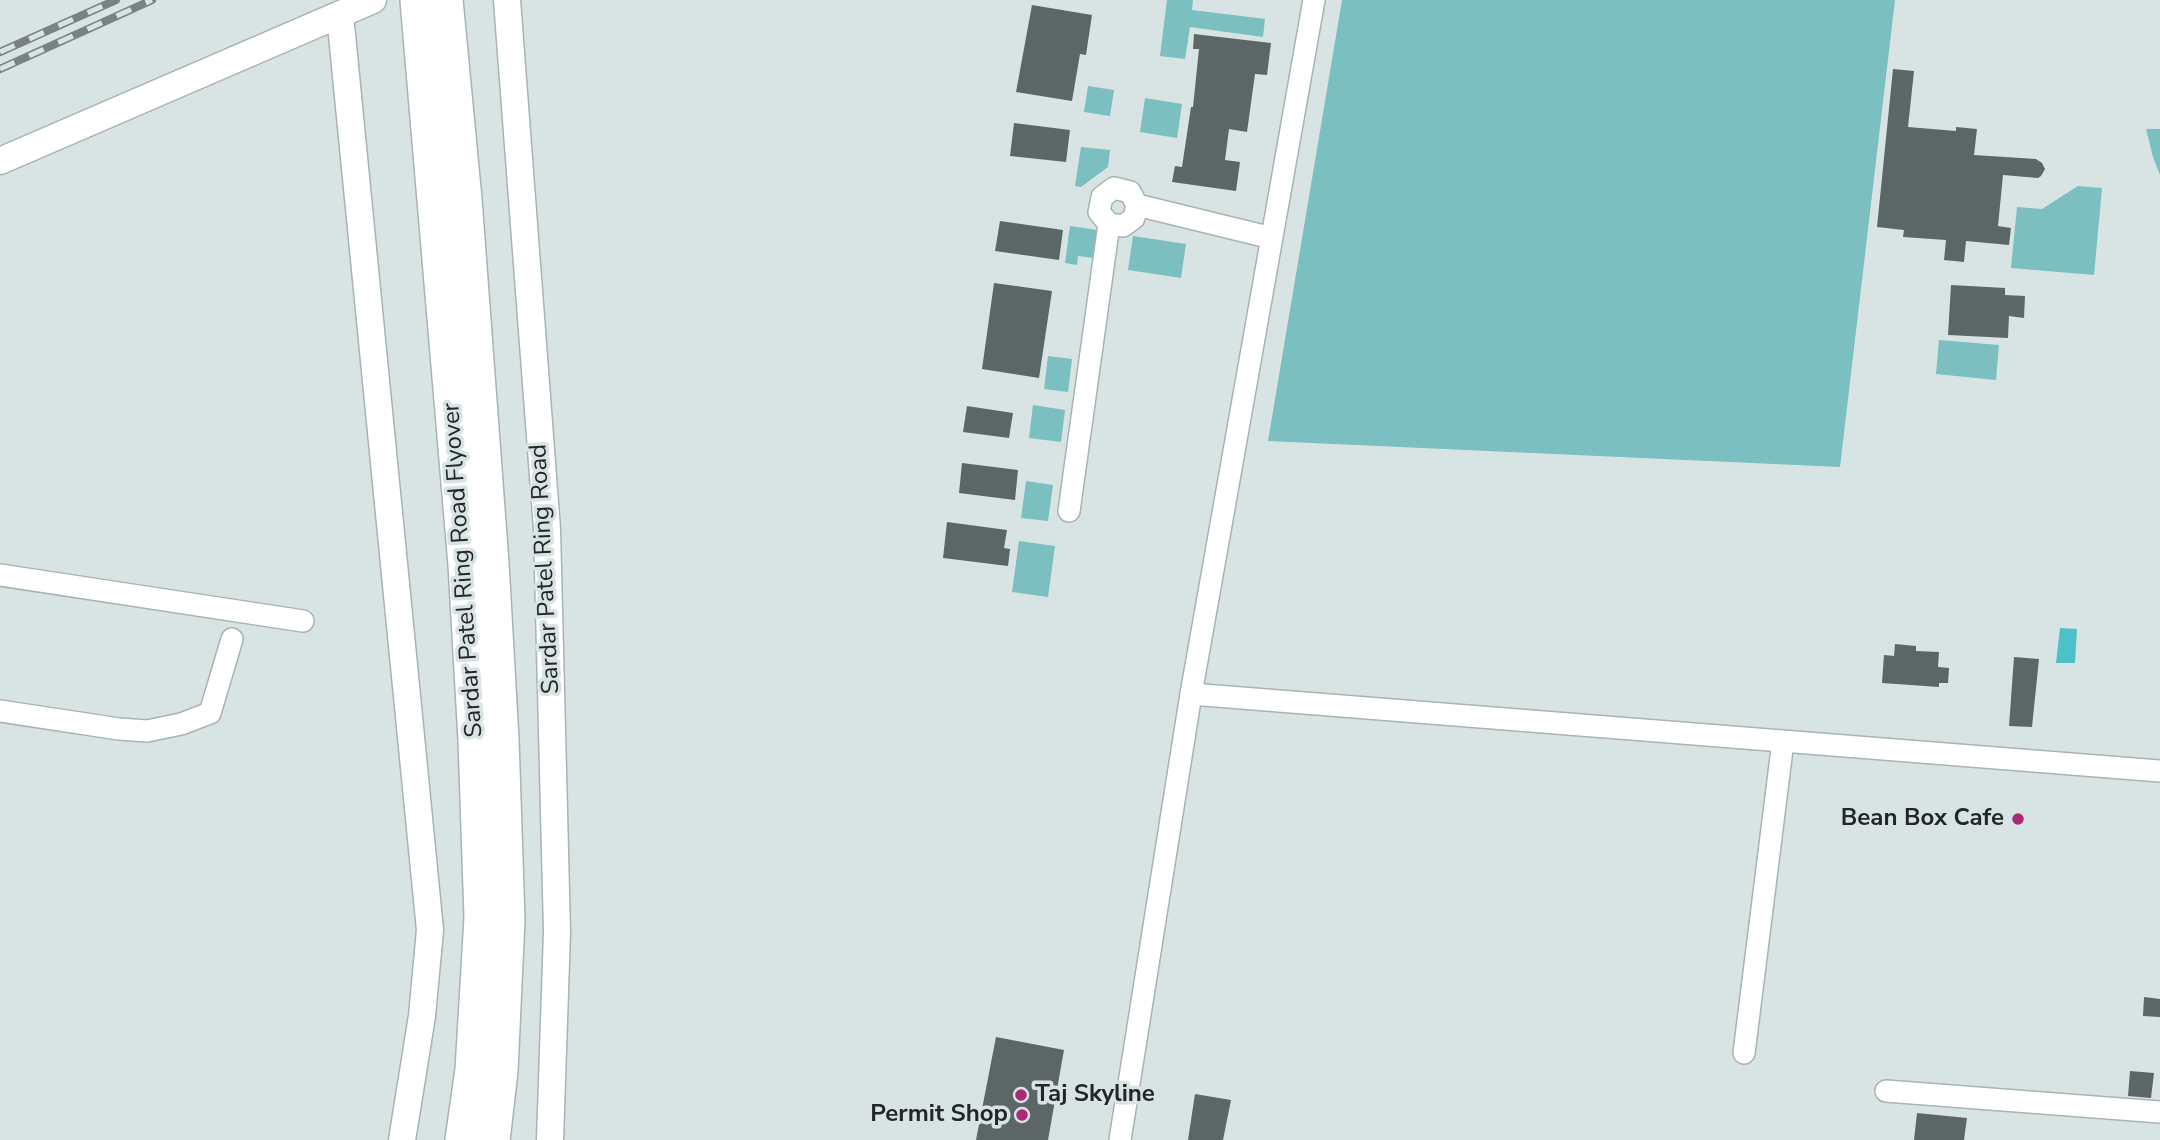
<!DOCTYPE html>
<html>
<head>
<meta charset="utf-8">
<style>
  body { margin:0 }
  canvas { display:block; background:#d8e3e4 }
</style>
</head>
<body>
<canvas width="2160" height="1140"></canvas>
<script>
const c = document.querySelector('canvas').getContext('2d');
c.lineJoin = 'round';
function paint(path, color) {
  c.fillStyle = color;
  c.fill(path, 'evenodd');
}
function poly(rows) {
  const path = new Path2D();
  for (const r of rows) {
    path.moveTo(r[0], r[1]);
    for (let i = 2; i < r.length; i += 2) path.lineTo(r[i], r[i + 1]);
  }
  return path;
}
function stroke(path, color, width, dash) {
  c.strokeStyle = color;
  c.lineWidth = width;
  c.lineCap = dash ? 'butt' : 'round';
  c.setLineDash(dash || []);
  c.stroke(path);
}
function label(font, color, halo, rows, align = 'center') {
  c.font = font + ' "Nunito Sans",sans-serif';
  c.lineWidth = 7;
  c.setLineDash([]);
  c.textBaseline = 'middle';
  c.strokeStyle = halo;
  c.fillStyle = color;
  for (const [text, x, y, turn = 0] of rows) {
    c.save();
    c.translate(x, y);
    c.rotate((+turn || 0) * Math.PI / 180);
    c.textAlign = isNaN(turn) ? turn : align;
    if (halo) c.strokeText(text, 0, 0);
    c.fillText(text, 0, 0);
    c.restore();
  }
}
const green = poly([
  [1167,0,1193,0,1192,10,1265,19,1263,37,1190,27,1185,59,1160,56],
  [1342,0,1895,0,1840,467,1268,441],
  [1088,86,1114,90,1110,116,1084,112],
  [1145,98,1182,104,1177,138,1140,132],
  [2146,129,2160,129,2160,175,2153,157],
  [1081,147,1110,150,1108,167,1081,187,1075,186],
  [2078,186,2102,188,2094,275,2011,268,2017,207,2042,209],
  [1070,226,1098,230,1094,258,1078,256,1077,265,1065,263],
  [1133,236,1186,244,1181,278,1128,270],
  [1939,340,1999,345,1996,380,1936,374],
  [1048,356,1072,359,1068,392,1044,389],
  [1033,405,1065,410,1061,442,1029,438],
  [1026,481,1053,485,1048,521,1021,518],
  [1019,541,1055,546,1048,597,1012,592]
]);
const water = poly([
  [2060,628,2077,629,2075,663,2056,663]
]);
const building = poly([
  [1032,5,1092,15,1086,55,1080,54,1072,101,1016,92],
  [1194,34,1271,43,1267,75,1255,74,1247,132,1229,129,1225,160,1240,162,1236,191,1172,182,1175,166,1182,167,1191,107,1193,107,1199,49,1193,49],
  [1893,69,1914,71,1908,127,1956,131,1956,127,1977,129,1974,155,2036,159,2042,163,2045,169,2041,176,2038,178,2003,175,1998,226,2011,228,2009,245,1966,241,1964,262,1944,260,1946,240,1903,237,1904,230,1877,227],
  [1014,123,1070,130,1066,162,1010,156],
  [1000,221,1063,230,1059,260,995,251],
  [994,283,1052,291,1039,378,982,369],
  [1951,285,2005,288,2005,295,2025,296,2024,318,2009,316,2008,338,1948,335],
  [967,406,1013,413,1009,438,963,432],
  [962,463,1018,470,1015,500,959,493],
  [947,522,1007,530,1004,548,1010,549,1008,566,943,558],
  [1895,644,1916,646,1916,651,1939,652,1938,667,1949,668,1948,683,1939,683,1939,687,1882,683,1884,655,1894,656],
  [2014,657,2039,659,2032,727,2009,726],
  [2144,997,2160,999,2160,1017,2143,1016],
  [996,1037,1064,1050,1048,1140,976,1140],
  [2130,1071,2154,1073,2151,1098,2128,1096],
  [1195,1094,1231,1100,1223,1140,1188,1140],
  [1917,1113,1967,1118,1964,1140,1914,1140]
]);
const minor = poly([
  [1137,205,1134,218,1123,226,1109,224,1099,212,1102,197,1114,188,1130,192,1137,205,1272,238],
  [1069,511,1109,224],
  [0,575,303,621],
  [1191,694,2160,771],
  [0,711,119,729,147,731,181,724,210,713,232,639],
  [1744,1053,1783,741],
  [1886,1091,2160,1112],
  [1120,1140,1191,694,1314,0]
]);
const tertiary = poly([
  [507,0,547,529,557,932,550,1140],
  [340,15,430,930,422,1016,402,1140],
  [0,161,373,0]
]);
const trunk = poly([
  [418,0,466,565,476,740,482,918,473,1070,463,1140],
  [445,0,464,199,491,563,501,739,507,919,500,1071,492,1140]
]);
const rail = poly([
  [0,52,116,0],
  [0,69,152,0]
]);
const markers = [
  [2018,819,7,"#ab2a76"],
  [1021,1095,7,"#ab2a76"],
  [1022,1115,7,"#ab2a76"]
];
const streetNames = [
  ["Sardar Patel Ring Road",546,569,-93],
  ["Sardar Patel Ring Road Flyover",464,570,-94]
];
const poiNames = [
  ["Bean Box Cafe",2004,819],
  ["Taj Skyline",1035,1095,"left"],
  ["Permit Shop",1008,1115]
];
paint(green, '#7bbfc1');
paint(water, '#4cc2c7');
paint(building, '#5c6666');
stroke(minor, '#a8b3b3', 24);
stroke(tertiary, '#a8b3b3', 29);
stroke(trunk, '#a8b3b3', 38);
stroke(minor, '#fff', 21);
stroke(tertiary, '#fff', 26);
stroke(trunk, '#fff', 35);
stroke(rail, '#7a8182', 8);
stroke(rail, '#d8e3e4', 5, [16]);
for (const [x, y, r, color] of markers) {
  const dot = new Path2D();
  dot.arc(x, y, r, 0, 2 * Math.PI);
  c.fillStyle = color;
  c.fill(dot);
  stroke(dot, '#d8e3e4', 2.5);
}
label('24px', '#222626', '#d8e3e4', streetNames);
label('bold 24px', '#222626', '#d8e3e4', poiNames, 'right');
</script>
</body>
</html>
